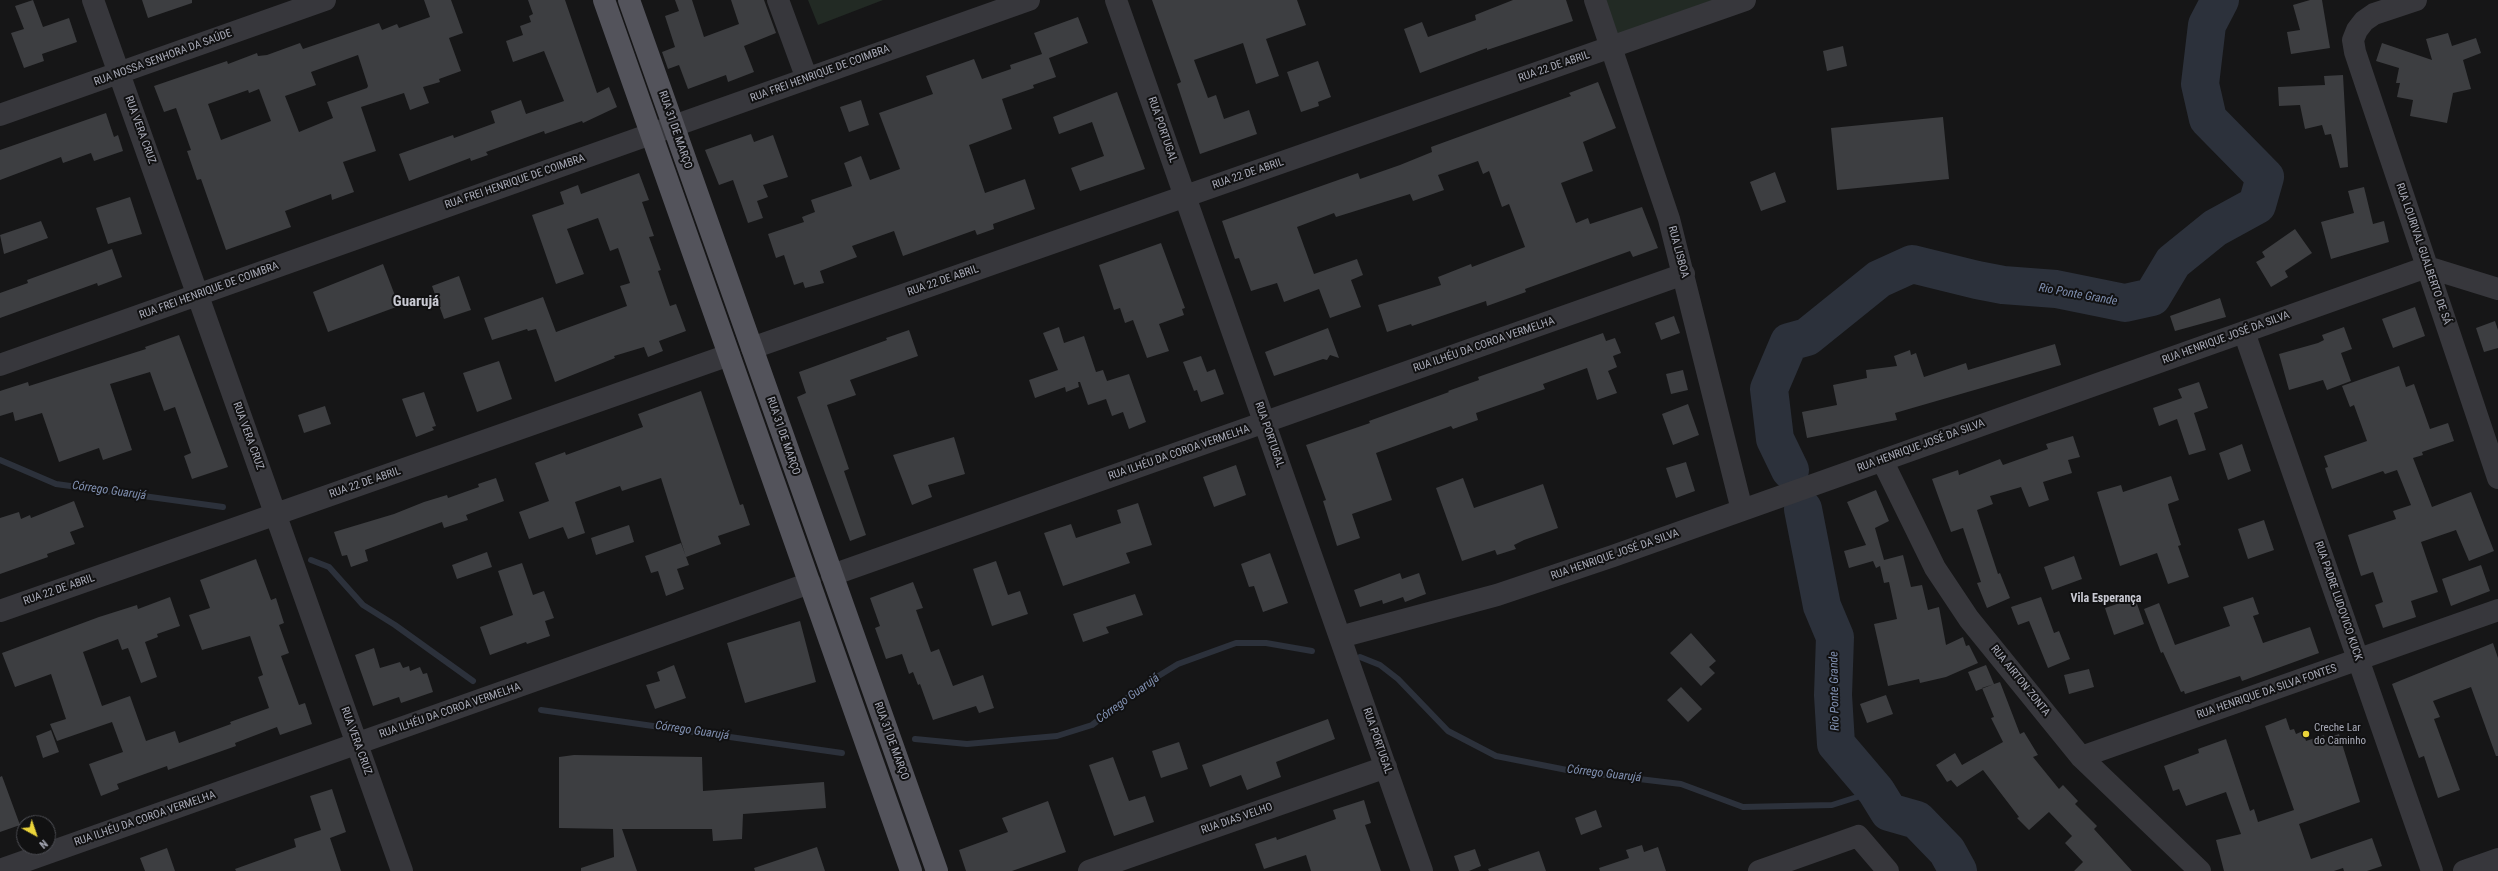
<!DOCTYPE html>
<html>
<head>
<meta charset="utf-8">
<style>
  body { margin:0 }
  #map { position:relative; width:2498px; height:871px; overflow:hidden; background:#161617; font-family:"Roboto Condensed",sans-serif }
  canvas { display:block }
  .north { position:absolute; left:16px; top:815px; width:40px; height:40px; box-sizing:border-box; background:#111112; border:1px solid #4d4e54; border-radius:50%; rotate:140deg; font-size:11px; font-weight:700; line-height:16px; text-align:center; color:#a8aab7 }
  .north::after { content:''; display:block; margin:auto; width:14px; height:18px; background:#ebd43a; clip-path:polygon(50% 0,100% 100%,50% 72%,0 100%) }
</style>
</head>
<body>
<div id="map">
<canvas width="2498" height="871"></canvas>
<div class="north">N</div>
</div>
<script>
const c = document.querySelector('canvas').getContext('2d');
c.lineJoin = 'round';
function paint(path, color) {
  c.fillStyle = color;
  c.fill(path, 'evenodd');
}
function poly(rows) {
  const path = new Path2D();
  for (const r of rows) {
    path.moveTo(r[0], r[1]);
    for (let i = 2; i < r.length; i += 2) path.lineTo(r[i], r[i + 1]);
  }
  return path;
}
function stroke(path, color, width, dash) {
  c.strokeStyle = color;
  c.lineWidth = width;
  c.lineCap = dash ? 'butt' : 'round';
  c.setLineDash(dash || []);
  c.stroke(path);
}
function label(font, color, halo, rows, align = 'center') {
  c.font = font + ' "Roboto Condensed",sans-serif';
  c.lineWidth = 4;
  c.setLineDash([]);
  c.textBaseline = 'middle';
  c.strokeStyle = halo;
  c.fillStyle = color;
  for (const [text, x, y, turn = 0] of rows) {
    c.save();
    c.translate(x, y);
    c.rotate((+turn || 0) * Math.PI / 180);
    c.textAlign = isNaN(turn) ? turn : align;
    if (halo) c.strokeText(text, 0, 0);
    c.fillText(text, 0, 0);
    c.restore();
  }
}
const green = poly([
  [808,0,883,0,818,25],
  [1595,0,1745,0,1611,47]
]);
const stream = poly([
  [0,460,56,484,223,507],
  [311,560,329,567,363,605,395,625,473,681],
  [1360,657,1380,665,1398,679,1448,731,1496,756,1572,771,1681,784,1743,807,1832,805,1876,791],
  [541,710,842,753],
  [915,739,967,744,1057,736,1092,725,1147,683,1178,664,1236,643,1266,643,1312,651]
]);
const river = poly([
  [1790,470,1775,439,1769,389,1789,342,1807,337,1879,279,1912,264,1977,280,2003,285,2056,289,2125,303,2152,297,2173,262,2215,228,2257,205,2265,177,2208,119,2200,84,2207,25,2220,0],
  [1803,509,1822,606,1835,637,1833,695,1836,744,1876,791,1889,812,1917,820,1947,851,1958,871]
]);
const building = poly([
  [33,0,43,27,69,18,77,42,42,54,44,61,24,68,11,33,24,29,15,6],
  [142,0,192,0,192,3,148,18],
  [424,0,451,0,463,33,449,38,461,71,439,79,440,82,423,87,429,103,410,110,404,93,361,107,376,151,343,162,354,192,332,200,331,194,285,211,291,227,226,250,201,179,197,180,187,151,191,150,176,108,164,112,154,86,227,61,228,64,257,53,258,56,267,55,300,43,303,49,379,23,382,30,397,24,399,28,430,17],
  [358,55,368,86,367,88,327,102,333,118,299,132,285,96,316,85,311,72],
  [259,89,271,121,221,140,208,104,248,90,249,93],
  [528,0,565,0,597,93,609,87,617,107,583,123,582,121,545,134,544,131,486,152,488,155,471,161,470,158,409,181,399,154,453,135,454,138,495,123,491,111,521,100,526,114,564,101,544,51,513,62,506,41,523,35,520,26,531,22,529,16,533,14],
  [675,0,692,0,704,37,739,24,731,0,764,0,776,33,744,46,754,72,728,82,726,75,688,89,679,65,668,69,662,52,675,47,665,16,679,11],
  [1152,0,1297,0,1306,25,1266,39,1279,76,1256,84,1243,43,1194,60,1208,98,1216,95,1224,119,1249,110,1257,134,1200,154,1177,84,1181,82],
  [1513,0,1566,0,1573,21,1487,50,1487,48,1420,73,1404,29,1422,22,1428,37,1476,20,1475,15],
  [2310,0,2322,0,2330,48,2291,54,2287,32,2300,30,2293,5],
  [1078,17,1088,43,1049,58,1056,77,1033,85,1034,88,1002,99,1012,129,969,145,985,193,1025,179,1035,209,993,224,994,229,977,235,975,230,903,256,894,231,852,246,857,257,820,271,824,283,805,288,803,282,794,285,784,255,776,258,768,234,804,222,802,217,815,212,811,200,852,186,844,163,861,156,870,180,900,169,879,113,933,94,926,76,974,59,982,79,1011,69,1010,65,1042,54,1034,33],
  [2448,33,2452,46,2476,38,2481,53,2463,60,2471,89,2453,93,2447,123,2410,116,2413,100,2397,97,2400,83,2396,83,2399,68,2376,61,2382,43,2432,60,2426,39],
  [1843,46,1847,66,1827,71,1823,51],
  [1318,61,1331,97,1318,102,1319,106,1301,112,1287,72],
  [2343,75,2348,167,2340,168,2331,134,2325,135,2322,125,2305,129,2300,105,2279,106,2278,87,2325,85,2324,76],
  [1598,82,1616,128,1583,142,1593,171,1561,183,1576,223,1588,218,1590,224,1642,207,1658,248,1633,257,1630,251,1525,289,1526,292,1487,306,1486,301,1412,326,1411,324,1387,332,1378,305,1441,285,1438,277,1471,264,1472,267,1525,247,1509,204,1502,207,1489,171,1483,174,1478,161,1438,175,1444,190,1413,201,1410,194,1336,217,1334,213,1297,227,1314,274,1357,259,1363,275,1351,280,1361,307,1330,318,1319,289,1284,302,1277,283,1251,291,1239,258,1235,259,1222,221,1358,173,1360,179,1400,165,1432,152,1431,147,1571,96,1569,93],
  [1117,92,1145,169,1080,191,1071,168,1104,156,1092,122,1059,134,1053,117],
  [861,100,869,125,849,132,840,107],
  [106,113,114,137,118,135,123,151,94,161,91,153,63,163,61,157,0,180,0,150],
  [1943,117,1949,179,1837,190,1831,128],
  [751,134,754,142,773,135,788,177,763,185,768,197,757,201,763,218,748,223,733,180,719,185,705,150],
  [1775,172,1786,202,1761,211,1750,182],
  [639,173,649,200,642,202,654,236,649,237,661,270,658,271,670,306,676,304,686,331,659,341,663,351,648,357,644,347,614,356,615,358,555,382,536,329,528,331,527,329,492,340,484,318,543,297,556,332,627,306,620,286,630,283,618,248,610,251,598,218,567,229,584,274,556,284,532,215,564,204,560,192,578,185,581,194],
  [2364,187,2373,224,2384,221,2389,242,2331,259,2321,222,2354,213,2348,191],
  [130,197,142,234,108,244,96,208],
  [41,221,48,238,4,254,0,235],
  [2295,229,2312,253,2285,271,2288,277,2271,287,2256,262,2265,257,2262,252],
  [1161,243,1185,308,1182,309,1184,315,1159,324,1169,351,1147,358,1133,320,1125,323,1120,308,1114,310,1099,265],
  [112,249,122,277,98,286,97,283,0,318,0,293,28,283,27,280],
  [383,264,399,306,328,332,313,292],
  [459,276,471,310,444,319,432,286],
  [2220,298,2226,317,2175,331,2170,316],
  [2415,307,2425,336,2393,348,2382,319],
  [1674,316,1680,333,1661,340,1655,323],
  [2495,321,2498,330,2498,348,2484,352,2476,328],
  [1059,327,1064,343,1084,336,1096,372,1103,370,1107,381,1129,374,1146,422,1129,429,1123,412,1112,416,1106,399,1088,405,1080,382,1078,382,1079,387,1066,392,1065,387,1035,398,1029,380,1058,370,1043,333],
  [2344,327,2352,349,2341,353,2351,381,2327,390,2323,380,2289,390,2279,354,2318,343,2324,340,2322,335],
  [1328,328,1339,358,1330,355,1327,360,1323,359,1274,376,1265,352],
  [909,330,918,356,850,380,856,395,827,405,849,469,844,471,866,535,850,541,797,397,806,393,799,372,887,340,886,338],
  [1603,333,1606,341,1615,338,1621,353,1613,356,1617,367,1608,371,1617,393,1597,400,1587,368,1543,384,1545,389,1476,413,1478,420,1453,429,1451,426,1376,453,1392,500,1352,514,1360,538,1337,546,1323,501,1326,500,1306,445,1370,423,1369,421,1449,392,1448,391,1479,380,1478,377],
  [179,335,228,467,192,479,184,456,191,453,175,407,164,411,150,372,110,384,132,450,103,460,99,448,59,462,42,413,15,421,13,412,0,416,0,391,28,382,29,386,146,349,145,347],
  [2055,344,2061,365,1895,413,1897,420,1807,438,1802,412,1837,405,1833,385,1867,378,1866,370,1897,366,1894,356,1910,350,1911,355,1916,353,1924,377,1966,363,1968,370],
  [1201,356,1207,372,1215,369,1224,394,1201,402,1197,390,1194,391,1183,362],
  [499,361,512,399,477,412,463,373],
  [2399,366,2406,387,2414,384,2430,429,2448,423,2454,441,2422,452,2423,455,2413,458,2432,507,2471,492,2494,551,2469,561,2456,530,2421,542,2438,592,2411,601,2416,617,2383,628,2375,605,2383,602,2373,572,2361,576,2348,535,2396,519,2393,511,2411,505,2397,470,2385,474,2383,471,2332,489,2325,468,2328,467,2324,456,2367,441,2354,405,2350,407,2342,386],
  [1683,370,1688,390,1671,394,1666,374],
  [2199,382,2208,408,2194,413,2206,450,2189,455,2177,419,2159,426,2153,408,2182,398,2178,389],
  [701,391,740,505,743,504,750,525,718,536,721,544,686,557,661,478,622,491,620,486,575,502,585,533,568,539,563,527,529,539,519,512,549,501,535,463,565,452,566,455,643,427,638,414],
  [424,392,436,426,432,427,434,430,416,437,402,399],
  [1688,404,1699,435,1673,445,1662,414],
  [325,406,331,424,304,433,298,415],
  [2073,436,2080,457,2068,460,2072,473,2043,482,2049,500,2029,507,2021,487,1990,496,1993,504,1977,510,1998,574,2000,573,2010,598,1987,608,1977,583,1981,582,1963,528,1951,532,1932,479,1958,470,1959,475,2000,459,2003,465,2048,449,2046,444],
  [954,437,965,474,928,485,932,497,912,505,893,455],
  [2242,444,2251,471,2228,480,2219,453],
  [1686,462,1695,491,1676,498,1666,468],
  [1236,465,1246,495,1214,507,1203,477],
  [2171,476,2179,500,2168,504,2169,509,2181,545,2178,546,2189,577,2168,584,2157,553,2120,566,2097,492,2121,485,2123,492],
  [496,478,504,501,466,515,468,520,444,528,442,522,365,550,368,561,351,567,347,555,342,556,334,532,394,514,424,502,447,495,448,498,479,487,478,484],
  [1463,478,1474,508,1543,484,1558,528,1524,540,1514,545,1516,549,1497,555,1495,550,1462,561,1436,488],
  [1876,490,1889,521,1875,528,1884,560,1903,555,1911,587,1922,585,1928,610,1939,607,1946,645,1963,637,1966,646,1969,645,1978,663,1946,677,1920,683,1919,679,1888,686,1874,624,1897,619,1889,582,1884,583,1880,566,1876,568,1873,561,1849,568,1844,551,1866,545,1847,502],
  [74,501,84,527,70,532,75,544,47,554,48,557,0,574,0,518,19,512,21,519,30,515,31,518],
  [1138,503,1152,545,1126,553,1130,563,1063,586,1044,533,1071,524,1076,538,1121,523,1117,510],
  [2264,520,2274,550,2248,559,2238,529],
  [629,525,634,542,596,555,591,538],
  [681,543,689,565,677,569,684,589,666,596,658,571,651,573,645,556],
  [487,552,492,567,457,579,452,565],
  [1270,553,1288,603,1263,612,1254,586,1249,587,1241,564],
  [2074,556,2082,579,2052,590,2044,567],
  [256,559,271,600,276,598,284,623,279,625,289,653,281,656,299,705,305,703,312,724,280,735,277,727,235,743,236,746,168,770,167,766,117,784,119,789,101,796,89,764,123,752,112,722,57,741,50,724,66,719,51,674,15,687,2,653,99,617,137,605,138,609,170,597,180,626,157,634,158,637,145,642,157,677,141,683,128,648,122,650,118,639,83,652,102,706,130,696,146,741,175,731,179,743,231,724,230,722,269,708,258,677,263,675,250,636,202,650,189,615,210,608,200,580],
  [996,561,1008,595,1020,591,1028,614,992,626,973,569],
  [522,563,533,595,544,591,554,618,545,621,550,636,527,644,526,642,490,655,480,627,513,615,498,571],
  [2481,565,2490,591,2451,606,2442,579],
  [1400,573,1402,579,1419,573,1426,594,1405,602,1403,597,1383,604,1382,600,1360,607,1354,590],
  [913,582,923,608,916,610,931,652,939,649,953,686,983,675,994,708,979,713,976,706,933,720,920,684,918,685,913,672,909,674,902,654,886,659,875,628,880,626,870,598],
  [1135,594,1143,615,1106,627,1109,633,1083,642,1073,614],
  [2041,597,2054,633,2059,631,2070,659,2048,668,2029,621,2018,625,2011,607],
  [2253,597,2259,614,2253,616,2263,643,2310,627,2319,653,2242,681,2240,676,2185,694,2184,691,2181,692,2163,652,2161,653,2144,609,2159,603,2175,645,2230,626,2223,607],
  [2135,598,2144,624,2114,635,2105,608],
  [800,621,816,682,745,703,727,643],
  [1691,633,1716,661,1709,667,1715,673,1701,686,1670,653],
  [2493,643,2498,658,2498,756,2496,756,2471,687,2433,701,2440,717,2434,719,2460,790,2438,798,2424,756,2419,758,2392,684],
  [374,648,380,668,400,662,403,668,409,666,410,671,420,667,423,674,427,673,433,692,401,703,399,697,373,706,355,655],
  [674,665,686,698,655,709,646,685,660,681,657,672],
  [1986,665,1994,684,1976,691,1968,672],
  [2089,669,2094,687,2069,694,2064,675],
  [2000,682,2020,734,2024,732,2038,755,2033,757,2059,789,2063,785,2078,801,2075,804,2097,826,2094,829,2132,871,2074,871,2083,862,2065,843,2072,836,2049,812,2029,830,2017,818,2019,817,1983,770,1957,787,1951,780,1947,782,1936,765,1955,753,1962,765,2003,742,1991,718,1994,717,1982,688],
  [1681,687,1702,709,1688,722,1667,700],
  [1886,695,1893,714,1867,723,1860,704],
  [2286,718,2290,730,2294,729,2296,734,2303,731,2306,741,2324,735,2325,739,2339,734,2360,802,2299,824,2311,859,2372,838,2382,866,2367,871,2344,871,2343,868,2334,871,2224,871,2216,840,2241,834,2226,792,2186,806,2179,789,2173,791,2164,766,2199,753,2198,749,2226,739,2250,811,2254,809,2258,822,2294,810,2265,726],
  [1328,719,1335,739,1276,762,1281,777,1247,790,1241,775,1210,787,1202,765],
  [51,730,59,752,43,758,36,736],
  [1179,742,1188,769,1161,778,1152,751],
  [574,755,702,757,703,791,824,782,826,808,743,814,742,839,713,841,712,829,622,829,637,871,581,871,581,868,614,857,613,829,559,828,559,757],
  [1113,757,1129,801,1145,796,1154,822,1114,836,1089,765],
  [2,776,20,825,0,832,0,777],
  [332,789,346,832,330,838,341,871,236,871,235,869,296,847,294,839,321,830,310,796],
  [1364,800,1371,823,1365,825,1381,871,1311,871,1306,855,1264,869,1255,844,1276,837,1277,840,1336,819,1333,810],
  [1048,801,1066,852,1012,871,966,871,959,850,1008,832,1002,818],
  [1596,810,1602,827,1581,835,1575,818],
  [1642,845,1644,852,1658,847,1666,871,1600,871,1599,868,1629,858,1626,850],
  [817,847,825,871,755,871,754,868],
  [167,848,175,871,145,871,140,858],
  [1475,849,1481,866,1469,871,1459,871,1454,856],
  [1539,851,1546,871,1489,871,1488,869]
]);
const minor = poly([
  [93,0,402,871],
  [778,0,807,79],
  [1116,0,1422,871],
  [1595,0,1669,219,1742,510],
  [2416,0,2374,14,2364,21,2357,30,2353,40,2355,52,2498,478],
  [0,115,325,0],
  [2244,332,2432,871],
  [752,348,1745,0],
  [0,365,1029,0],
  [1882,460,1935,568,1969,619,2081,757,2200,871],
  [832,575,1684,274],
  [0,611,729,355],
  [1340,637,1497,595,1613,556,2427,267,2498,289],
  [2081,757,2498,610],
  [0,870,810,583],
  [1089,871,1386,767],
  [1759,871,1858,836,1888,871],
  [2464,871,2498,859]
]);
const major = poly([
  [604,0,911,871],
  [629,0,937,871]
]);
const markers = [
  [2306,734,4,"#ebd43a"]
];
const streetNames = [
  ["RUA NOSSA SENHORA DA SAÚDE",163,58,-20],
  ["RUA 22 DE ABRIL",1554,67,-19],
  ["RUA FREI HENRIQUE DE COIMBRA",820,74,-20],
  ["RUA VERA CRUZ",140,130,70],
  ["RUA 31 DE MARÇO",675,130,71],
  ["RUA PORTUGAL",1162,130,71],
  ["RUA 22 DE ABRIL",1248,174,-19],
  ["RUA FREI HENRIQUE DE COIMBRA",515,182,-19],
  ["RUA LISBOA",1678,252,75],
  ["RUA LOURIVAL GUALBERTO DE SÁ",2423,254,71],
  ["RUA 22 DE ABRIL",943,281,-19],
  ["RUA FREI HENRIQUE DE COIMBRA",209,291,-20],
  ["RUA HENRIQUE JOSÉ DA SILVA",2226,338,-20],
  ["RUA ILHÉU DA COROA VERMELHA",1484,345,-19],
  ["RUA PORTUGAL",1269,435,71],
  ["RUA VERA CRUZ",248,436,70],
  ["RUA 31 DE MARÇO",783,436,71],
  ["RUA HENRIQUE JOSÉ DA SILVA",1921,446,-20],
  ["RUA ILHÉU DA COROA VERMELHA",1179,453,-19],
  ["RUA 22 DE ABRIL",365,483,-19],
  ["RUA HENRIQUE JOSÉ DA SILVA",1615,555,-19],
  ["RUA 22 DE ABRIL",59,590,-19],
  ["RUA PADRE LUDOVICO KUCK",2338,601,71],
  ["RUA AIRTON ZONTA",2020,681,51],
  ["RUA HENRIQUE DA SILVA FONTES",2267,692,-19],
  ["RUA ILHÉU DA COROA VERMELHA",450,711,-19],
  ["RUA VERA CRUZ",356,741,70],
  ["RUA 31 DE MARÇO",891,741,70],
  ["RUA PORTUGAL",1377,741,71],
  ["RUA ILHÉU DA COROA VERMELHA",145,819,-19],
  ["RUA DIAS VELHO",1237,819,-19]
];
const poiNames = [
  ["Creche Lar",2314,728],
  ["do Caminho",2314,741]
];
const waterNames = [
  ["Rio Ponte Grande",2078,295,10],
  ["Córrego Guarujá",109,491,8],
  ["Rio Ponte Grande",1835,691,-91],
  ["Córrego Guarujá",1128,699,-36],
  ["Córrego Guarujá",692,731,8],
  ["Córrego Guarujá",1604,774,7]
];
const neighbourhoodNames = [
  ["Vila Esperança",2106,599]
];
const districtNames = [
  ["Guarujá",416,302]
];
paint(green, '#222a24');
stroke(stream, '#2c313b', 6);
stroke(river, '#2c313b', 38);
paint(building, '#3d3e41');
stroke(minor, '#37373c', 22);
stroke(major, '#53535b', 22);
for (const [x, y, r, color] of markers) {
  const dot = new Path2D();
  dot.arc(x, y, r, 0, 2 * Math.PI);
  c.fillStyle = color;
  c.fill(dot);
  stroke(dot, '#111112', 1.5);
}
label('11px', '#a8aab7', '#111112', streetNames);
label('11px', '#a8aab7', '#111112', poiNames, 'left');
label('italic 12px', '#8090b1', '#111112', waterNames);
label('bold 12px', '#c9cad3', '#111112', neighbourhoodNames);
label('bold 15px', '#c9cad3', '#111112', districtNames);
</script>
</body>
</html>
